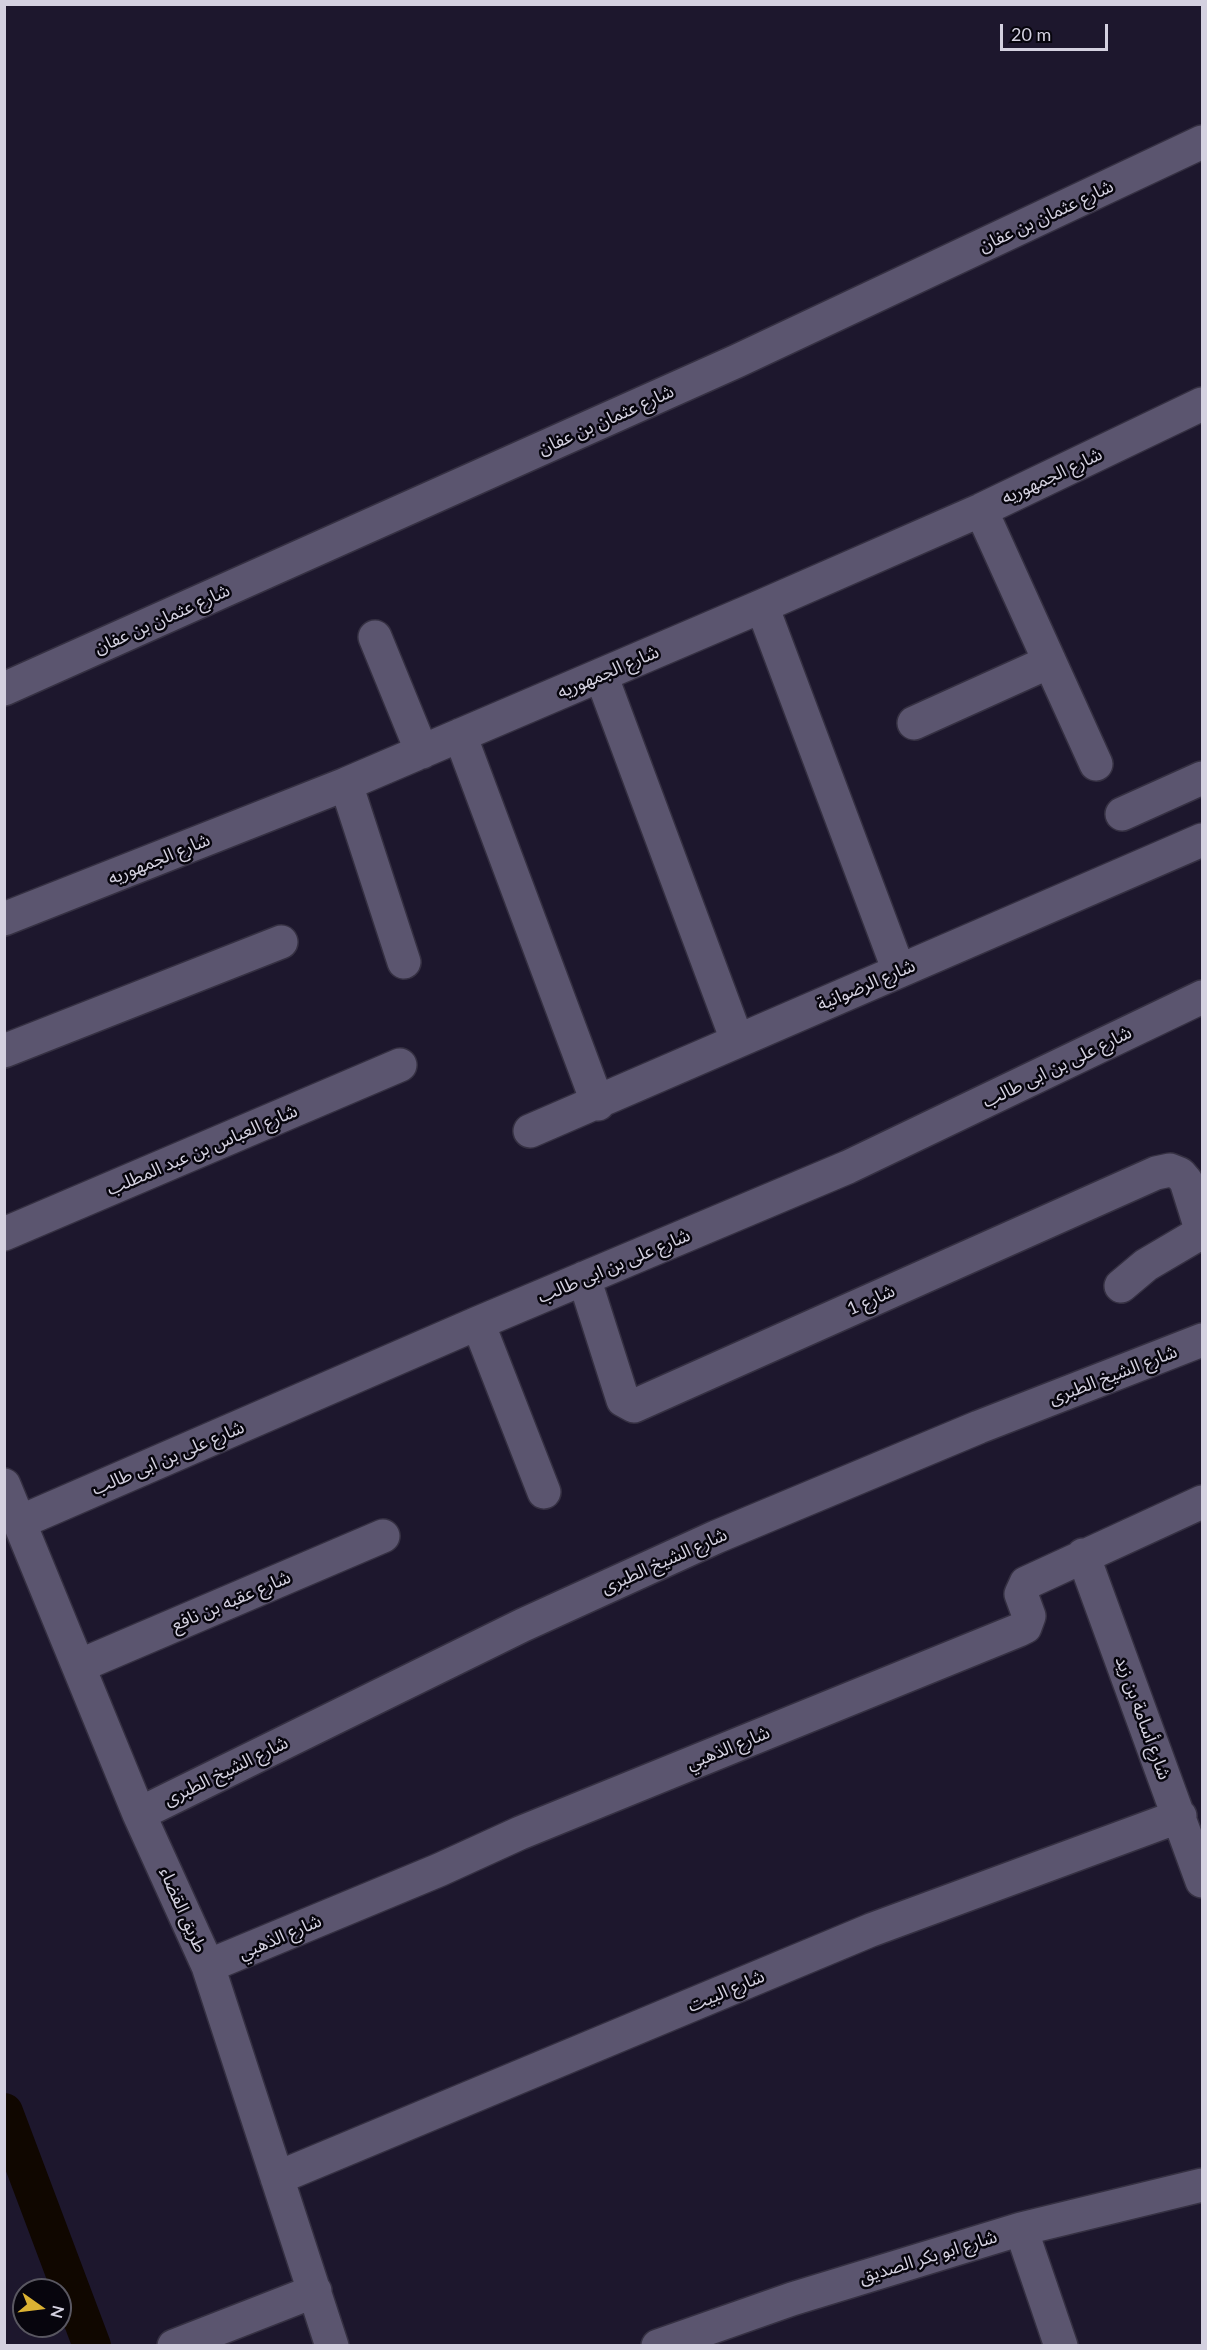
<!DOCTYPE html>
<html>
<head>
<meta charset="utf-8">
<style>
  body { margin:0 }
  #map { position:relative; width:1207px; height:2350px; overflow:hidden; background:#1d172d; font-family:Lato,sans-serif }
  canvas { display:block }
  .frame { position:absolute; inset:0; border:6px solid #d4d1e0; pointer-events:none }
  .north { position:absolute; left:12px; top:2278px; width:60px; height:60px; box-sizing:border-box; background:#07050d; border:2px solid #595761; border-radius:50%; rotate:104deg; font-size:16px; font-weight:700; line-height:24px; text-align:center; color:#d4d1e0 }
  .north::after { content:''; display:block; margin:auto; width:21px; height:27px; background:#dbb233; clip-path:polygon(50% 0,100% 100%,50% 72%,0 100%) }
  .scale { position:absolute; left:1000px; top:24px; width:108px; height:27px; box-sizing:border-box; border:3px solid #d4d1e0; border-top:0; padding-left:8px; font-size:18px; line-height:21px; white-space:nowrap; color:#d4d1e0; -webkit-text-stroke:4px #07050d; paint-order:stroke }
</style>
</head>
<body>
<div id="map">
<canvas width="1207" height="2350"></canvas>
<div class="frame"></div>
<div class="north">N</div>
<div class="scale">20 m</div>
</div>
<script>
const c = document.querySelector('canvas').getContext('2d');
c.lineJoin = 'round';
function poly(rows) {
  const path = new Path2D();
  for (const r of rows) {
    path.moveTo(r[0], r[1]);
    for (let i = 2; i < r.length; i += 2) path.lineTo(r[i], r[i + 1]);
  }
  return path;
}
function stroke(path, color, width, dash) {
  c.strokeStyle = color;
  c.lineWidth = width;
  c.lineCap = dash ? 'butt' : 'round';
  c.setLineDash(dash || []);
  c.stroke(path);
}
function label(font, color, halo, rows, align = 'center') {
  c.font = font + ' Lato,"Noto Sans Arabic",sans-serif';
  c.lineWidth = 5;
  c.setLineDash([]);
  c.textBaseline = 'middle';
  c.strokeStyle = halo;
  c.fillStyle = color;
  for (const [text, x, y, turn = 0] of rows) {
    c.save();
    c.translate(x, y);
    c.rotate((+turn || 0) * Math.PI / 180);
    c.textAlign = isNaN(turn) ? turn : align;
    if (halo) c.strokeText(text, 0, 0);
    c.fillText(text, 0, 0);
    c.restore();
  }
}
const canal = poly([
  [4,2112,92,2346]
]);
const minor = poly([
  [981,510,1096,764],
  [762,606,899,971],
  [375,637,422,752],
  [601,675,737,1040],
  [4,689,737,361,1202,142],
  [914,723,1049,662],
  [460,735,598,1104],
  [346,784,404,962],
  [1122,814,1202,778],
  [4,919,346,784,762,606,981,510,1202,404],
  [4,1051,281,942],
  [530,1131,1202,840],
  [4,1234,400,1065],
  [584,1278,623,1400,634,1406,1156,1173,1170,1170,1180,1174,1186,1181,1202,1232],
  [1121,1286,1146,1265,1202,1232],
  [478,1323,544,1492],
  [4,1485,139,1814,208,1966,332,2346],
  [20,1522,478,1323,848,1167,1202,997],
  [1083,1555,1202,1881],
  [79,1666,383,1536],
  [139,1814,523,1625,716,1537,979,1427,1202,1340],
  [208,1966,439,1870,520,1833,1019,1630,1025,1627,1029,1616,1021,1594,1026,1583,1202,1502],
  [277,2178,871,1930,1180,1816],
  [1021,2229,1061,2346],
  [174,2346,315,2291],
  [658,2346,792,2299,1021,2229,1202,2185]
]);
const streetNames = [
  ["شارع عثمان بن عفان",1046,216,-25],
  ["شارع عثمان بن عفان",606,420,-24],
  ["شارع الجمهوريه",1052,476,-25],
  ["شارع عثمان بن عفان",162,619,-24],
  ["شارع الجمهوريه",608,672,-23],
  ["شارع الجمهوريه",159,859,-22],
  ["شارع الرضوانية",866,985,-23],
  ["شارع على بن ابى طالب",1057,1067,-26],
  ["شارع العباس بن عبد المطلب",202,1150,-23],
  ["شارع على بن ابى طالب",614,1266,-23],
  ["شارع 1",871,1300,-24],
  ["شارع الشيخ الطبرى",1113,1375,-21],
  ["شارع على بن ابى طالب",168,1458,-23],
  ["شارع الشيخ الطبرى",664,1561,-24],
  ["شارع عقبه بن نافع",231,1601,-23],
  ["شارع أسامة بن زيد",1143,1718,70],
  ["شارع الذهبي",728,1748,-22],
  ["شارع الشيخ الطبرى",226,1771,-26],
  ["طريق القضاء",183,1910,66],
  ["شارع الذهبي",280,1937,-23],
  ["شارع البيت",726,1991,-23],
  ["شارع ابو بكر الصديق",928,2257,-17]
];
stroke(canal, '#100700', 38);
stroke(minor, '#353042', 36);
stroke(minor, '#5b556f', 33);
label('18px', '#d4d1e0', '#07050d', streetNames);
</script>
</body>
</html>
